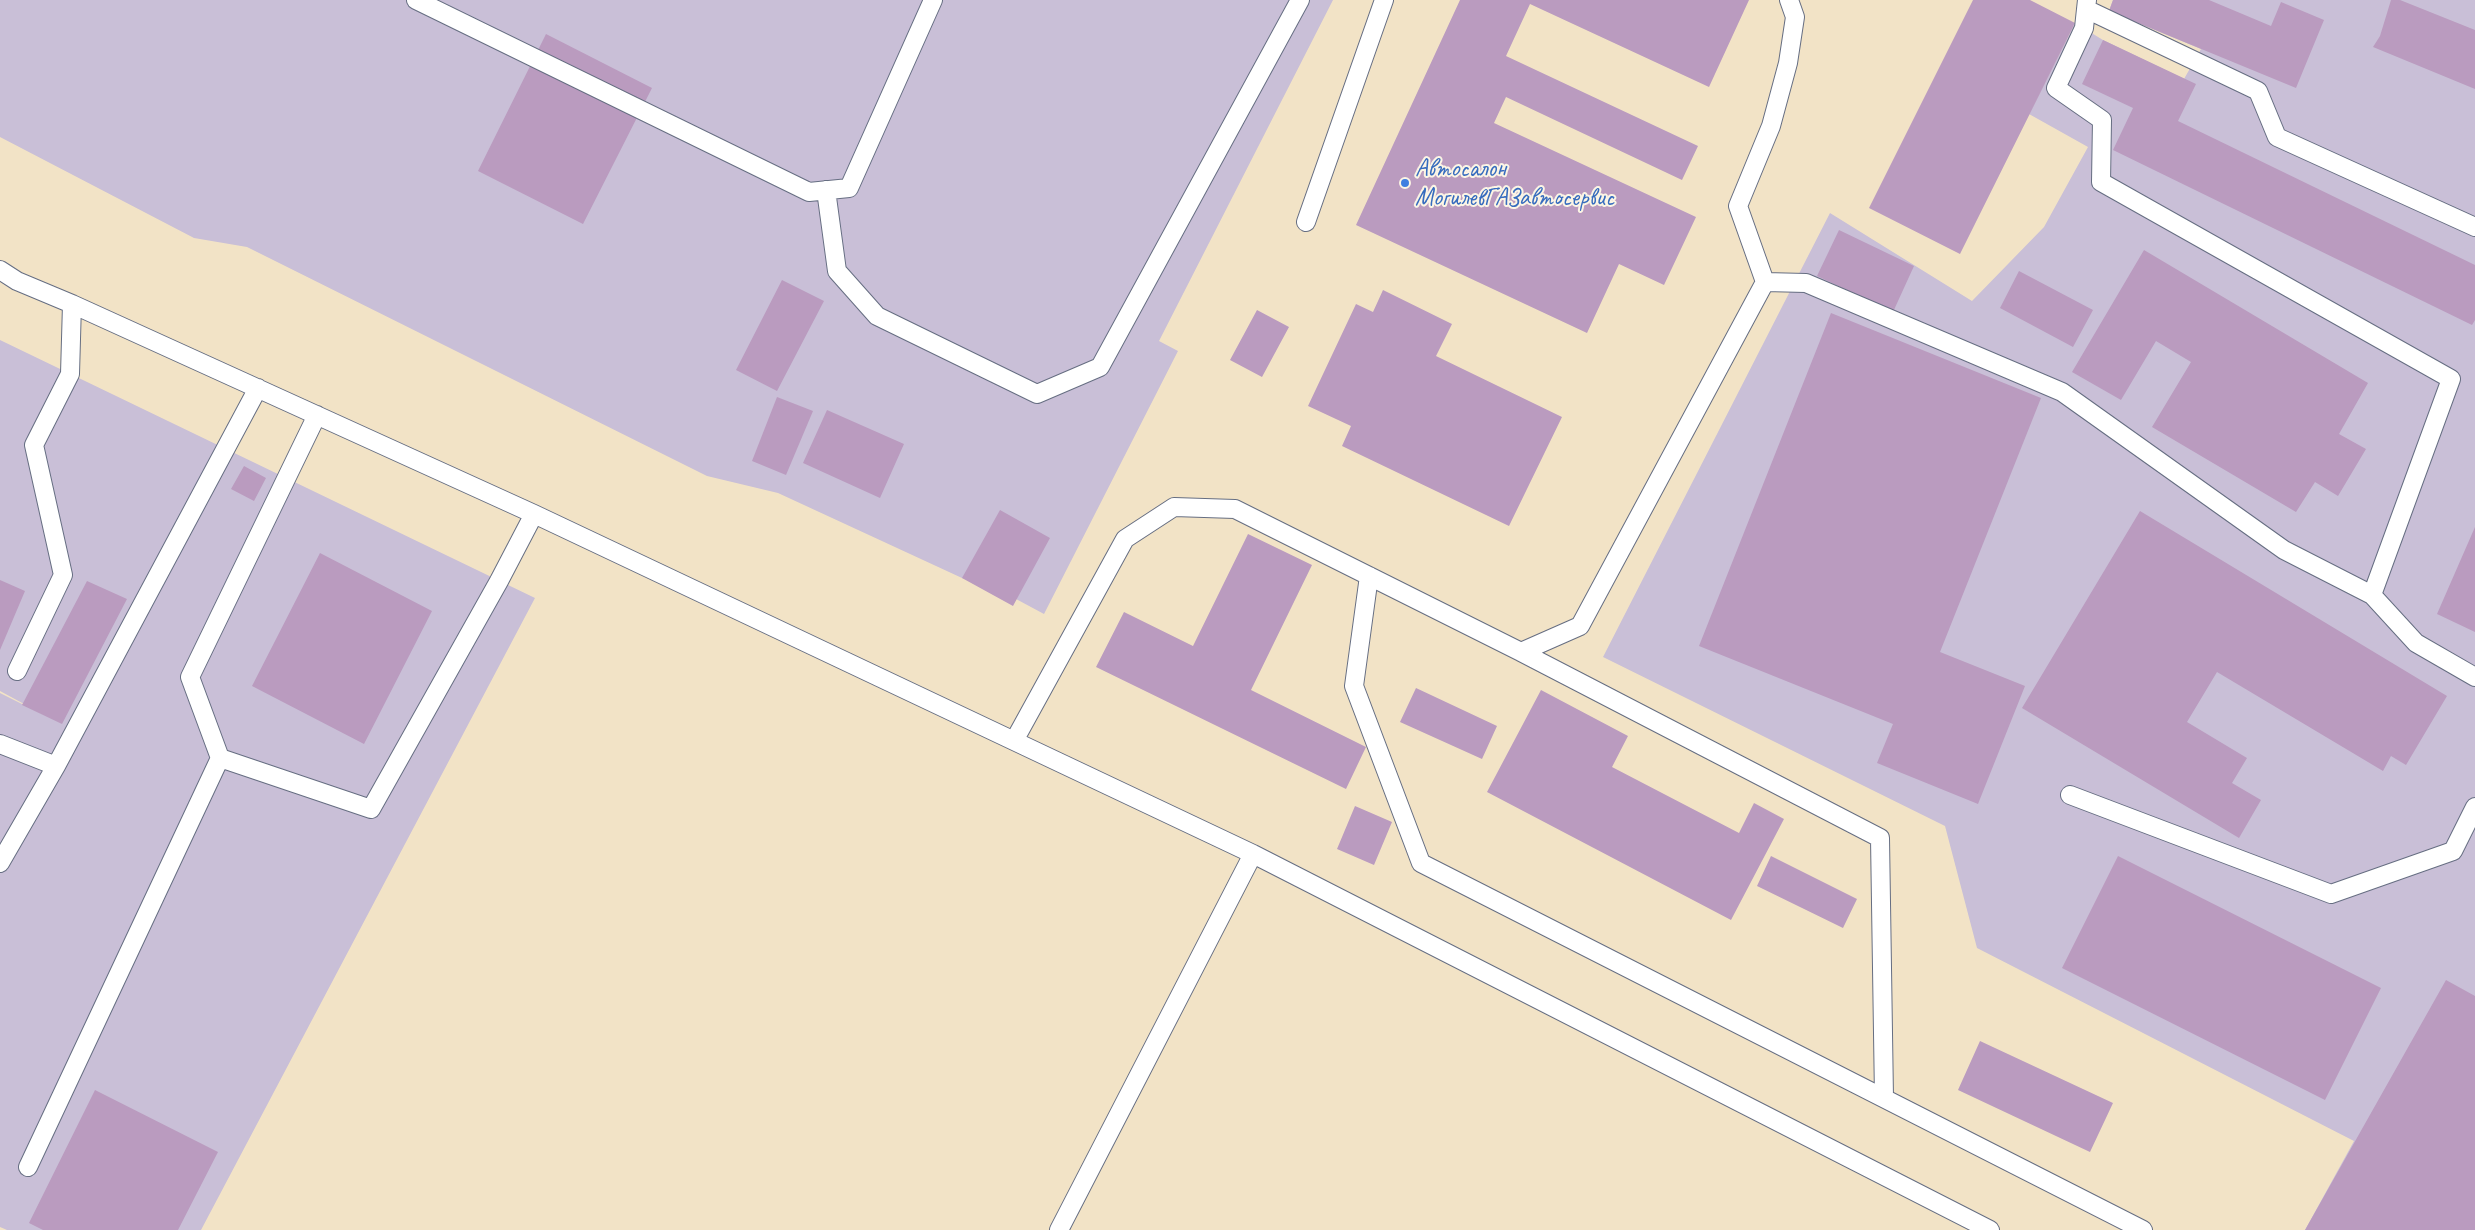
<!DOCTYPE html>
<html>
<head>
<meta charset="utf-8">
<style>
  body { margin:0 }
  canvas { display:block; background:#f2e3c6 }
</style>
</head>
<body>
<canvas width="2475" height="1230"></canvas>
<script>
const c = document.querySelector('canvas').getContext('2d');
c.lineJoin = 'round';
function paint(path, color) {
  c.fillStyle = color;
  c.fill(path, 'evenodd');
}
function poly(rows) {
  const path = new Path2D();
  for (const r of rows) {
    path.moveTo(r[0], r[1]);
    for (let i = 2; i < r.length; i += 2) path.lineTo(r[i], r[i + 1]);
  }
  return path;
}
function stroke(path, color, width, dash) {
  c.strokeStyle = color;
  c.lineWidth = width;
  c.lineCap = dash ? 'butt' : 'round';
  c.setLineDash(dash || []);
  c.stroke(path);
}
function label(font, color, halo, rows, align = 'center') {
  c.font = font + ' Caveat,sans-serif';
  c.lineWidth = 4;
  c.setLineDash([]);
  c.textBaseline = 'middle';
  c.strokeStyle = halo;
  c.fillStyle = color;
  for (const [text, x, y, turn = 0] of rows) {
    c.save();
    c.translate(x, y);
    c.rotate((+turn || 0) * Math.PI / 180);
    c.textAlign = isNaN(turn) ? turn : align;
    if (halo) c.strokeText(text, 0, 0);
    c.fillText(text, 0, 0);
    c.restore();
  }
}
const industrial = poly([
  [0,0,1333,0,1159,341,1178,351,1044,614,1016,599,962,578,778,493,707,476,247,247,194,238,0,137],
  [2113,0,2475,0,2475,1230,2305,1230,2354,1141,1977,948,1945,826,1603,657,1830,213,1972,301,2044,227,2088,147,2029,114,2075,23,2103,40,2184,79,2201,49,2109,11],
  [0,340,535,598,201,1230,7,1230,0,1227,0,693,48,717,0,691]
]);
const building = poly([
  [1460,0,1749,0,1709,87,1530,4,1506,56,1698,146,1682,180,1506,97,1494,123,1696,217,1664,285,1619,264,1587,333,1356,225],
  [1973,0,2030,0,2075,23,1960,254,1869,208],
  [2113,0,2209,0,2271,26,2281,2,2324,20,2296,88,2109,11],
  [2391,0,2400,0,2475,30,2475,89,2373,47,2380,36],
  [546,34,652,88,583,224,478,171],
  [2103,40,2196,84,2178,121,2475,265,2475,320,2472,325,2113,150,2133,108,2082,84],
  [1839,230,1914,266,1893,312,1817,276],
  [2144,250,2368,383,2339,434,2366,449,2338,496,2315,482,2296,512,2152,427,2191,362,2156,341,2121,400,2072,372],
  [2019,271,2093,310,2073,347,2000,308],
  [782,280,824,301,777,391,736,370],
  [1383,290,1452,324,1436,356,1562,417,1509,526,1342,446,1351,426,1308,406,1356,304,1373,312],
  [1257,310,1289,327,1262,377,1230,360],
  [1831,313,2041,398,1940,652,2025,686,1978,804,1877,763,1893,724,1699,646],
  [777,397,813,411,786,475,752,461],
  [827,410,904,444,880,498,803,463],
  [244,466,266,478,254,501,231,489],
  [1000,510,1050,538,1013,606,962,578],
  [2140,511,2447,696,2406,765,2391,756,2383,771,2217,672,2187,722,2247,758,2232,783,2261,800,2239,838,2022,708],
  [2475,527,2475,632,2437,614],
  [1248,534,1312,565,1251,690,1366,747,1346,789,1096,667,1124,612,1193,646],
  [320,553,432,611,364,744,252,686],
  [0,580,25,591,0,650],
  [87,581,127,599,62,724,22,705],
  [1416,688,1497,726,1482,759,1400,722],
  [1541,690,1628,736,1612,767,1739,833,1754,803,1784,819,1731,920,1487,792],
  [1355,806,1392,822,1374,865,1337,849],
  [1771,856,1857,899,1843,928,1757,886],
  [2118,856,2381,988,2325,1100,2062,968],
  [2446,980,2475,996,2475,1230,2305,1230],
  [1980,1041,2113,1103,2090,1152,1958,1090],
  [95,1090,218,1152,178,1230,43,1230,29,1223]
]);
const service = poly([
  [416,0,809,192,849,188,933,0],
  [2087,0,2084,28,2056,88,2102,120,2101,182,2451,379,2372,595,2416,643,2475,677],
  [2086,9,2258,91,2277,137,2475,227],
  [826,190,837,271,877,316,1037,394,1100,367,1300,0],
  [1306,222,1384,0],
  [0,270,17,281,72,304,534,514,1253,854,1990,1230],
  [1765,282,1806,283,2062,392,2284,550,2372,595],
  [1369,576,1354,686,1421,863,2143,1230],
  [1521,652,1880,838,1884,1098],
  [17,671,63,575,34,445,70,374,72,304],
  [1014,741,1125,539,1174,507,1235,509,1521,652,1580,626,1765,282,1738,206,1771,126,1788,63,1795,17,1789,0],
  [0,744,56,766],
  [220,758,371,809,499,581,534,514],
  [2070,795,2331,894,2453,851,2475,807],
  [0,863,56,766,258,388],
  [28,1167,220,758,190,677,317,415],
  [1059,1230,1253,854]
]);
const markers = [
  [1405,183,5,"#3f7fe0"]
];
const shopNames = [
  ["Автосалон",1415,169],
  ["МогилевГАЗавтосервис",1415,198]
];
paint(industrial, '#c9bfd7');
paint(building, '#ba9bbf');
stroke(service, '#666e82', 20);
stroke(service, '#fff', 18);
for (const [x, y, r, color] of markers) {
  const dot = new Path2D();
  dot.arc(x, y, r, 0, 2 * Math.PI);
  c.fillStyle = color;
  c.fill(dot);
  stroke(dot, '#fcf5e5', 2);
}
label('25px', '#366cbe', '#fcf5e5', shopNames, 'left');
</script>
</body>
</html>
